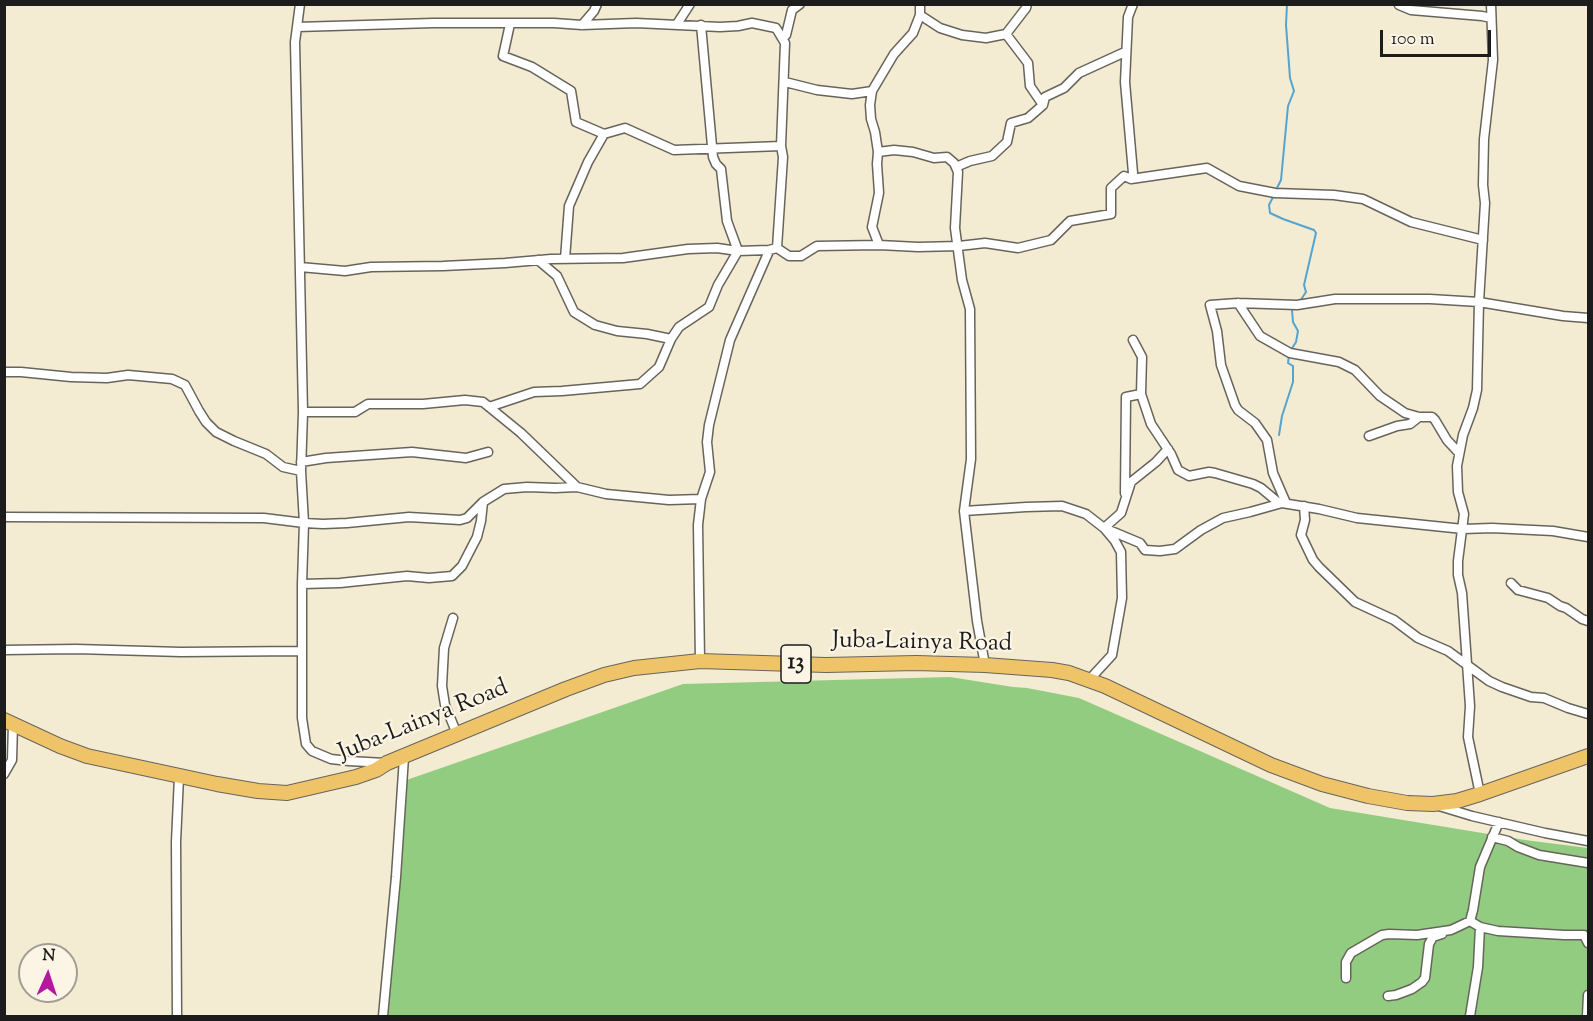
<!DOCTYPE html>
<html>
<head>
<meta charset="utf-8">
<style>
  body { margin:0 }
  #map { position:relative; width:1593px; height:1021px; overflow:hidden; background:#f3ebd2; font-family:"Sorts Mill Goudy",serif }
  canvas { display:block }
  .frame { position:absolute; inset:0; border:6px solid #1c1c1c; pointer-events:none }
  .north { position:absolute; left:18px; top:943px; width:60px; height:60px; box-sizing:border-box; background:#fcf5e5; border:2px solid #a29e95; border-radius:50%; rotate:3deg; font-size:16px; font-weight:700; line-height:24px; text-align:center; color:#1c1c1c }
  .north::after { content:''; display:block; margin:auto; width:21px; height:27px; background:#b5179e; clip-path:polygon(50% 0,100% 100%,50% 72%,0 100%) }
  .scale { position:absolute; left:1380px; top:30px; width:111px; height:27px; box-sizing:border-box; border:3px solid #1c1c1c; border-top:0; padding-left:8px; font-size:18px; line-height:21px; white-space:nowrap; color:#1c1c1c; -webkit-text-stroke:4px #fcf5e5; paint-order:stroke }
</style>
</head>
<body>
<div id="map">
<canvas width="1593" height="1021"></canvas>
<div class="frame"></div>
<div class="north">N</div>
<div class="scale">100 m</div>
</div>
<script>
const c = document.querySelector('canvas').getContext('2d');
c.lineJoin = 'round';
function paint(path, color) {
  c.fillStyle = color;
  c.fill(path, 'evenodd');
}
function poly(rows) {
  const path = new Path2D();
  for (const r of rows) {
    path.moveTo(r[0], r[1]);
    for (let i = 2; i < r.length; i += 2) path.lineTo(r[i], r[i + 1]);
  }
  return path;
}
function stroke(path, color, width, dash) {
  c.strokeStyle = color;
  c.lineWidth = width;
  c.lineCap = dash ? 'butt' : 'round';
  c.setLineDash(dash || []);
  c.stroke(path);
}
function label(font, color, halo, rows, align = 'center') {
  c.font = font + ' "Sorts Mill Goudy",serif';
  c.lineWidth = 4.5;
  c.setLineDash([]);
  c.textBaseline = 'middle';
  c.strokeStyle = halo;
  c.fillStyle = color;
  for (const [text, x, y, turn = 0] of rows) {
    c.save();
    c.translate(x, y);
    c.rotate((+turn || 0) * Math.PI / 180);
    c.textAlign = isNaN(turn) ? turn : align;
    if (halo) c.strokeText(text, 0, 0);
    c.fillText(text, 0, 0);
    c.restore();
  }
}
const green = poly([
  [950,677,1013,687,1027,688,1079,698,1330,808,1525,840,1588,848,1588,1016,380,1016,398,783,683,684]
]);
const stream = poly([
  [1276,190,1281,180,1288,106,1294,91,1290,78,1286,25,1287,4],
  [1274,195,1269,205,1270,213,1283,219,1314,230,1316,233,1304,285,1306,292,1300,301],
  [1291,350,1296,342,1298,331,1293,322,1292,310,1294,308],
  [1279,435,1282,416,1293,382,1293,366,1288,363,1289,355]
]);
const street = poly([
  [300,4,295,42,303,412,301,471,304,523,302,584,302,718,306,744,312,751,331,759,349,761,385,763],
  [920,4,920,15,913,33,894,54,872,91,870,105,871,119,875,132,878,152,894,150,913,152,934,158,947,157,954,163,958,172,955,228,962,280,970,309,971,459,964,511,977,621,985,665],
  [1027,4,1026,8,1006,34,1028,63,1030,86,1043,105],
  [1399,5,1411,10,1482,16,1491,18],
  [920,15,940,28,962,35,986,38,1006,34],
  [510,24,503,56,532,67,571,91,576,122,604,134,625,128,674,150,781,146],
  [677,24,690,4],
  [582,25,594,11,597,4],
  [297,27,433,23,554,23,582,25,636,23,720,27,738,26,752,23,776,28,785,43,781,146,783,157,777,248,769,250,738,251,717,248,688,249,623,258,551,259,505,263,443,266,371,267,345,271,300,267],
  [783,38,786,35,792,10,800,4],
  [785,82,817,90,852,94,872,91],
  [878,152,877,164,879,193,872,227,879,245,918,247,959,246,985,243,1018,248,1051,240,1070,221,1111,214,1111,188,1124,176,1131,179,1133,173,1125,82,1128,17,1133,4],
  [956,167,970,161,992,156,1007,142,1011,123,1028,118,1043,105,1045,97,1064,88,1079,73,1125,52],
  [1131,179,1207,168,1239,186,1275,193,1334,195,1363,199,1411,222,1483,240],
  [777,248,789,256,801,256,817,246,879,245],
  [565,259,569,206,588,162,604,134],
  [538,260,557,276,574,312,595,325,617,331,647,334,671,339],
  [1238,303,1260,336,1290,353,1339,362,1355,370,1380,396,1405,413,1419,417,1432,417,1435,420,1447,440,1459,453],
  [1133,340,1142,357,1141,394,1151,424,1171,454,1178,470,1189,476,1209,472,1215,473,1253,484,1261,488,1279,503],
  [4,372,21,372,71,377,107,378,128,375,172,379,185,385,199,411,206,422,216,432,234,441,266,454,283,467,301,471],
  [489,407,534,392,562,391,640,384,659,367,671,339,679,327,709,307,718,285,738,251,727,221,721,169,716,164,713,157,701,25],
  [303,412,355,412,368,404,423,404,465,400,483,402,521,433,577,487,606,494,669,500,701,499,698,525,700,661],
  [1369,436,1397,426,1410,424,1419,417],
  [301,462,326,458,412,452,466,458,488,452],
  [1125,493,1126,397,1141,394],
  [701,499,710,472,707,442,709,425,730,340,769,251],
  [1286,503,1273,473,1267,440,1255,423,1238,410,1235,405,1221,365,1217,331,1210,305,1238,303,1297,305,1335,299,1430,299,1479,302,1563,316,1588,318],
  [1304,506,1305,520,1301,535,1313,560,1319,567,1355,602,1394,620,1418,638,1448,651,1489,681,1502,687,1531,697,1544,698,1568,708,1588,714],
  [964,511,1026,507,1062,506,1086,514,1104,528,1140,543,1145,550,1160,551,1175,549,1201,530,1223,518,1250,512,1282,503,1319,509,1357,518,1463,529,1492,528,1553,531,1588,537],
  [4,517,264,518,304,523,323,524,347,523,409,517,460,520,467,518,483,502],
  [1511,583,1518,590,1548,598,1560,606,1566,608,1582,619,1588,621],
  [302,584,340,583,407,576,429,578,452,576,462,566,477,537,481,521,483,502,504,489,527,487,555,488,577,487],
  [453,618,444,648,442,686,445,705,457,734],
  [4,650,76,649,181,652,302,651],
  [1089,680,1112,655,1122,598,1121,552,1115,541,1104,528,1121,513,1131,482,1156,462,1168,449],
  [4,774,12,760,13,724],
  [1480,794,1468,737,1470,706,1462,593,1458,575,1458,561,1464,514,1458,492,1457,466,1463,435,1473,408,1477,390,1479,302,1485,203,1483,185,1484,139,1493,60,1491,4],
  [1439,806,1472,816,1545,833,1588,841],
  [1492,837,1508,841,1518,847,1539,855,1588,863],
  [1470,921,1480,927,1498,931,1564,935,1584,935,1588,943],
  [1346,978,1346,962,1351,953,1382,935,1389,934,1417,935,1451,930,1470,921,1473,910,1480,867,1499,822],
  [1388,996,1396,995,1412,989,1422,982,1425,978,1429,944,1433,937,1442,934],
  [177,1016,176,842,179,777],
  [383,1016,396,877,404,757],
  [1470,1016,1478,967,1480,927],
  [1587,1016,1588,995]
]);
const primary = poly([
  [4,720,60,746,87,756,217,784,258,791,287,793,356,777,376,770,387,763,566,689,604,675,634,668,700,661,826,665,916,663,985,665,1052,670,1069,673,1105,686,1271,765,1322,784,1368,796,1407,803,1433,804,1457,801,1480,794,1588,756]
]);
const shields = [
  [796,664,30]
];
const shieldNames = [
  ["13",796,664]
];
const streetNames = [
  ["Juba-Lainya Road",922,644,1],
  ["Juba-Lainya Road",424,722,-22]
];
paint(green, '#92cc80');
stroke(stream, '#55a4cf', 2);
stroke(street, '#67645c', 11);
stroke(primary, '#67645c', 16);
stroke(street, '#fff', 8);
stroke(primary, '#efc469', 14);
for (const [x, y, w] of shields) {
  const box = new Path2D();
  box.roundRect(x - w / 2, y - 19, w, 38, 4.5);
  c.fillStyle = '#fcf5e5';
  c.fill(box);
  stroke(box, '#1c1c1c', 1.5);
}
label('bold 22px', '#1c1c1c', null, shieldNames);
label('24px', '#1c1c1c', '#fcf5e5', streetNames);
</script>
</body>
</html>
